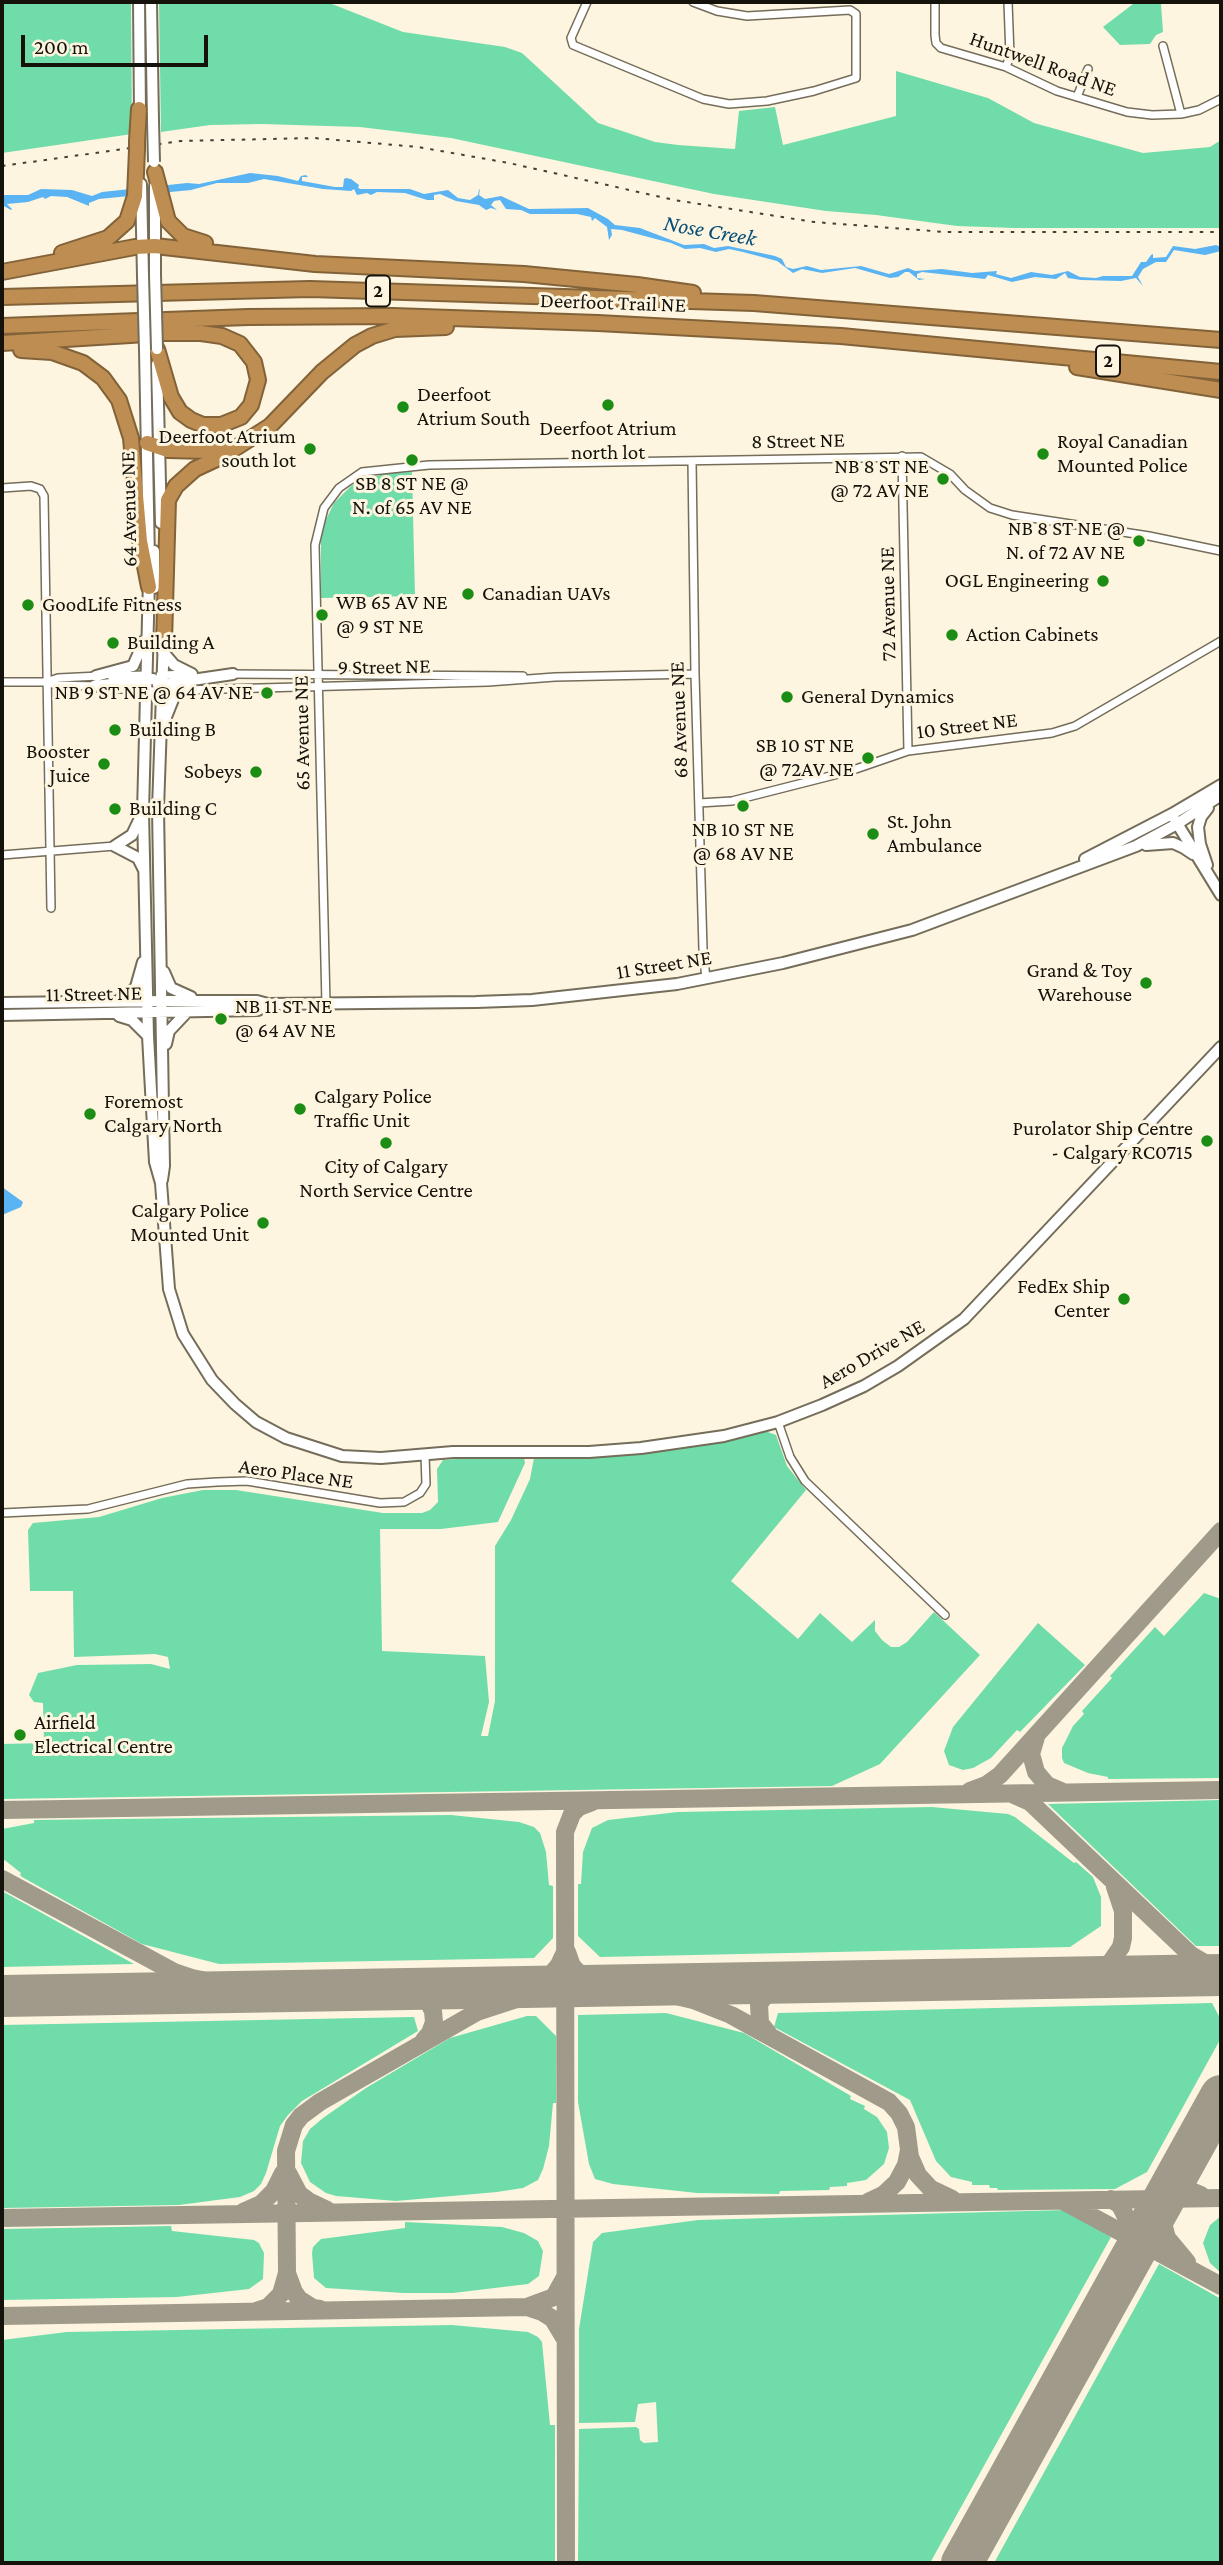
<!DOCTYPE html>
<html>
<head>
<meta charset="utf-8">
<style>
  body { margin:0 }
  #map { position:relative; width:1223px; height:2565px; overflow:hidden; background:#fdf5df; font-family:"Crimson Pro",serif }
  canvas { display:block }
  .frame { position:absolute; inset:0; border:4px solid #15120b; pointer-events:none }
  .scale { position:absolute; left:21px; top:35px; width:187px; height:32px; box-sizing:border-box; border:4px solid #15120b; border-top:0; padding-left:9px; font-size:21px; line-height:24px; white-space:nowrap; color:#15120b; -webkit-text-stroke:5px #fdf5df; paint-order:stroke }
</style>
</head>
<body>
<div id="map">
<canvas width="1223" height="2565"></canvas>
<div class="frame"></div>
<div class="scale">200 m</div>
</div>
<script>
const c = document.querySelector('canvas').getContext('2d');
c.lineJoin = 'round';
function paint(path, color) {
  c.fillStyle = color;
  c.fill(path, 'evenodd');
}
function poly(rows) {
  const path = new Path2D();
  for (const r of rows) {
    path.moveTo(r[0], r[1]);
    for (let i = 2; i < r.length; i += 2) path.lineTo(r[i], r[i + 1]);
  }
  return path;
}
function stroke(path, color, width, dash) {
  c.strokeStyle = color;
  c.lineWidth = width;
  c.lineCap = dash ? 'butt' : 'round';
  c.setLineDash(dash || []);
  c.stroke(path);
}
function label(font, color, halo, rows, align = 'center') {
  c.font = font + ' "Crimson Pro",serif';
  c.lineWidth = 6;
  c.setLineDash([]);
  c.textBaseline = 'middle';
  c.strokeStyle = halo;
  c.fillStyle = color;
  for (const [text, x, y, turn = 0] of rows) {
    c.save();
    c.translate(x, y);
    c.rotate((+turn || 0) * Math.PI / 180);
    c.textAlign = isNaN(turn) ? turn : align;
    if (halo) c.strokeText(text, 0, 0);
    c.fillText(text, 0, 0);
    c.restore();
  }
}
const green = poly([
  [2,2,131,2,132,134,2,153],
  [159,2,327,2,403,32,505,47,522,53,598,123,655,142,678,145,735,149,739,111,775,107,783,145,896,116,896,71,988,98,1034,123,1143,153,1210,147,1221,140,1221,228,1015,228,957,226,876,215,826,211,714,194,451,138,360,127,262,124,210,125,161,132],
  [1133,4,1161,4,1163,32,1156,35,1150,44,1120,45,1103,27],
  [412,472,415,596,321,598,321,540,323,526,334,503,351,486,362,480,388,473],
  [765,1431,776,1435,787,1466,806,1490,731,1581,798,1639,820,1613,852,1642,875,1620,875,1631,882,1640,891,1647,899,1647,907,1642,934,1612,980,1655,880,1764,832,1786,2,1799,2,1744,44,1743,43,1703,34,1702,29,1695,38,1673,77,1665,151,1664,170,1669,168,1657,155,1654,74,1657,73,1591,30,1591,28,1530,33,1523,99,1517,162,1498,203,1490,236,1490,383,1513,422,1513,430,1510,438,1502,437,1469,443,1460,495,1456,524,1458,525,1463,498,1522,441,1529,380,1529,382,1651,485,1656,489,1702,481,1736,488,1736,495,1701,495,1546,511,1520,530,1479,534,1458,572,1457,717,1442],
  [1204,1593,1221,1599,1221,1778,1108,1779,1108,1777,1088,1773,1064,1763,1062,1758,1062,1748,1073,1726,1084,1714,1082,1711,1112,1678,1110,1676,1155,1627,1164,1636],
  [1038,1623,1085,1665,1020,1732,1017,1730,991,1758,973,1768,963,1770,949,1765,944,1751,953,1727],
  [1221,1800,1221,1946,1196,1946,1048,1804],
  [932,1807,1008,1814,1015,1817,1074,1863,1076,1862,1093,1877,1101,1897,1101,1926,1070,1947,600,1957,578,1936,578,1884,581,1884,583,1852,592,1828,608,1820,678,1812],
  [451,1815,519,1822,534,1827,540,1833,546,1852,549,1885,553,1886,553,1938,534,1958,219,1964,142,1944,22,1877,20,1875,21,1873,2,1858,2,1829,34,1823,34,1820],
  [2,1891,134,1964,2,1967],
  [1212,2003,1221,2020,1221,2038,1147,2172,1115,2189,998,2190,997,2188,990,2188,989,2185,972,2185,972,2182,951,2177,936,2161,910,2100,774,2027,778,2013],
  [666,2013,744,2033,851,2096,850,2099,865,2106,864,2109,877,2117,887,2132,889,2148,884,2164,866,2180,847,2183,847,2186,830,2187,829,2190,780,2191,779,2194,697,2193,613,2184,595,2179,589,2164,578,2102,578,2015],
  [527,2016,536,2016,556,2036,556,2103,553,2103,549,2146,543,2169,538,2180,523,2188,497,2192,396,2201,336,2196,326,2193,310,2182,301,2163,303,2141,310,2129,323,2118,366,2088,450,2038],
  [414,2017,418,2031,302,2101,288,2115,280,2126,266,2173,261,2184,254,2191,240,2197,179,2205,2,2208,2,2025],
  [1065,2210,1111,2237,930,2563,578,2563,579,2429,636,2427,639,2429,640,2440,644,2443,658,2442,656,2402,638,2404,635,2422,579,2423,579,2329,593,2242,602,2233,698,2220],
  [1221,2216,1221,2273,1210,2263,1203,2243,1210,2225],
  [405,2222,502,2227,524,2233,538,2241,543,2251,539,2276,528,2284,453,2293,403,2293,326,2288,314,2278,312,2253,313,2247,321,2239,405,2228],
  [171,2226,172,2231,254,2240,259,2243,264,2253,263,2279,249,2289,177,2297,2,2300,2,2229],
  [1159,2264,1221,2299,1221,2563,994,2563],
  [452,2325,528,2332,538,2337,542,2342,550,2425,555,2425,555,2563,2,2563,2,2340,67,2332]
]);
const water = poly([
  [250,173,278,176,298,181,301,176,306,175,308,177,302,177,302,181,335,187,343,187,344,179,346,178,351,179,359,185,358,188,361,189,410,189,424,194,448,190,458,198,470,200,478,195,479,190,480,189,479,195,485,199,501,196,529,209,588,208,608,219,615,225,640,228,684,245,704,244,714,248,728,246,775,256,782,259,786,267,793,269,807,266,821,270,861,266,889,274,908,268,915,271,942,269,972,273,997,271,996,274,1011,278,1031,272,1052,275,1068,271,1080,277,1096,278,1103,276,1132,276,1141,262,1146,262,1151,255,1153,254,1153,258,1166,257,1173,246,1195,249,1216,245,1221,247,1221,251,1205,255,1174,250,1166,262,1156,262,1143,269,1138,277,1143,286,1136,278,1121,281,1081,280,1068,278,1065,273,1056,279,1035,277,1012,282,988,275,985,279,922,272,917,274,917,278,925,279,919,280,909,272,905,272,898,277,890,278,855,268,822,273,802,269,793,273,777,261,743,252,729,249,716,252,700,248,685,249,671,243,622,230,611,229,612,235,609,240,607,227,595,218,592,221,591,217,577,214,530,214,521,210,506,209,500,200,494,201,491,205,497,210,491,208,486,210,479,205,456,201,440,194,434,195,434,200,427,200,405,193,377,192,371,195,367,193,357,195,354,189,351,191,323,189,264,179,248,183,217,183,191,190,99,199,89,203,89,206,67,197,51,196,45,199,43,197,28,202,7,204,12,209,11,210,2,205,2,195,28,195,41,189,72,190,92,196,102,192,187,183,199,184],
  [2,1187,23,1202,21,1207,2,1215]
]);
const taxiway = poly([
  [1036,1737,1031,1754,1036,1772,1047,1785,1061,1791],
  [970,1791,986,1785,1000,1775,1221,1531],
  [1012,1794,1030,1802,1191,1955,1213,1968,1221,1970],
  [2,1810,1221,1790],
  [2,1879,174,1972,192,1978,261,1992],
  [567,1952,572,1966,580,1974,593,1982,607,1986],
  [1088,1976,1108,1966,1121,1947,1123,1938,1123,1911,1115,1887],
  [525,1986,539,1983,549,1977,559,1965,565,1952],
  [633,1986,693,2000,731,2015,889,2102,899,2113,906,2127,910,2157,918,2175,931,2189,952,2199],
  [405,1989,419,1994,428,2001,433,2011,434,2022,430,2033,424,2040],
  [768,2033,760,2023,759,2004,769,1990,785,1983],
  [288,2173,299,2194,310,2202,327,2210],
  [1179,2173,1179,2181,1184,2188,1201,2195],
  [1111,2199,1120,2205,1128,2221,1131,2245,1127,2266],
  [868,2202,883,2195,897,2182,906,2165,909,2150],
  [1065,2202,1221,2286],
  [1159,2208,1167,2238,1187,2262],
  [243,2212,261,2204,274,2191,283,2173],
  [2,2218,1221,2198],
  [287,2273,286,2151,294,2125,301,2116,320,2102,477,2012,535,1993,580,1986],
  [565,2277,554,2297,527,2307,542,2312,553,2319,565,2339],
  [256,2311,268,2307,281,2294,287,2273,294,2292,299,2299,313,2308,320,2309],
  [2,2316,527,2307],
  [566,2563,565,1832,572,1814,579,1807,592,1802],
  [972,2563,988,2519,1002,2492]
]);
const runway = poly([
  [2,1996,1221,1975],
  [962,2563,1221,2096]
]);
const street = poly([
  [587,2,571,38,573,45,703,99,729,104,767,101,814,91,856,78,856,14,850,10,747,16,717,11,693,2],
  [935,2,935,35,936,43,941,48,1006,67,1057,91,1127,112,1152,115,1181,114,1199,110,1221,99],
  [1163,46,1181,114],
  [1006,67,1010,56,1008,2],
  [1077,97,1088,69],
  [902,456,908,751],
  [692,461,695,674,703,949,706,979],
  [2,488,31,486,40,489,44,496,51,908],
  [230,674,523,676],
  [160,675,190,674],
  [111,676,145,675],
  [2,682,46,682,57,685,96,686],
  [46,682,58,678,99,676],
  [108,688,147,691,488,682,555,677,695,674],
  [699,803,732,801,850,771,908,751,1052,733,1075,726,1221,641],
  [2,855,115,846],
  [326,1004,315,545,324,508,339,488,362,472,429,465,921,457,950,474,965,490,990,508,1012,515,1149,536,1221,551],
  [778,1422,790,1457,805,1481,945,1615],
  [2,1513,88,1509,187,1484,217,1482,247,1481,380,1503,404,1502,420,1493,426,1484,425,1455]
]);
const secondary = poly([
  [139,2,140,114],
  [151,2,153,121],
  [141,184,143,276],
  [155,186,155,275],
  [145,350,149,560],
  [157,364,161,523],
  [154,551,154,588],
  [149,580,143,812,148,1036,155,1162,161,1183,169,1289,183,1334,212,1380,235,1404,256,1422,286,1438,342,1456,381,1458,453,1452,589,1452,641,1448,724,1436,778,1422,822,1405,864,1386,898,1366,964,1319,1221,1047],
  [163,652,174,665,192,674],
  [96,676,133,666,144,641],
  [158,685,233,674],
  [94,686,153,679],
  [166,717,174,697,190,688],
  [1175,820,1221,895],
  [1146,845,1173,843,1184,848,1193,854],
  [115,846,132,835,142,814],
  [115,846,138,858,144,870],
  [1085,859,1172,814,1221,785],
  [1207,865,1200,844,1198,827,1201,817,1208,808],
  [164,972,171,988,191,997],
  [119,1000,128,995,136,987,143,962],
  [2,1003,168,1001,257,1001,268,1004,476,1002,532,1000,677,984,783,963,912,930,1136,846,1177,824,1221,795],
  [2,1015,258,1010,268,1004],
  [119,1016,132,1020,148,1036],
  [166,1044,169,1031,186,1013],
  [162,1180,164,1166,158,809,164,637]
]);
const highway = poly([
  [137,141,139,109],
  [155,172,168,221,183,236,205,243],
  [62,253,108,238,127,221,135,196,137,150],
  [2,272,135,247,155,246,315,264,524,274,637,285,693,293],
  [2,297,310,289,754,303,1221,340],
  [2,326,248,317,393,316,598,323,841,336,1221,372],
  [2,343,162,333,201,333,222,336,240,344,254,362,258,380,251,405,241,417,221,425,203,425,191,420,180,412,171,397,157,349],
  [21,350,52,352,83,363,103,378,119,400,131,438,140,541,149,587],
  [1077,367,1221,390],
  [147,443,168,450,207,451,229,447],
  [164,642,168,500,176,486,195,469,223,456,270,426,322,372,355,345,372,336,395,329,446,327]
]);
const rail = poly([
  [2,166,181,141,314,138,418,147,509,163,674,200,814,222,945,232,1221,232]
]);
const secondaryBridge = poly([
  [153,121,154,162],
  [155,275,157,349],
  [143,276,145,350]
]);
const highwayBridge = poly([
  [137,150,137,141]
]);
const markers = [
  [608,405,7,"#1c8d14"],
  [403,407,7,"#1c8d14"],
  [310,449,7,"#1c8d14"],
  [1043,454,7,"#1c8d14"],
  [412,460,7,"#1c8d14"],
  [943,479,7,"#1c8d14"],
  [1139,541,7,"#1c8d14"],
  [1103,581,7,"#1c8d14"],
  [468,594,7,"#1c8d14"],
  [28,605,7,"#1c8d14"],
  [322,615,7,"#1c8d14"],
  [952,635,7,"#1c8d14"],
  [113,643,7,"#1c8d14"],
  [267,693,7,"#1c8d14"],
  [787,697,7,"#1c8d14"],
  [115,730,7,"#1c8d14"],
  [868,758,7,"#1c8d14"],
  [104,764,7,"#1c8d14"],
  [256,772,7,"#1c8d14"],
  [743,806,7,"#1c8d14"],
  [115,809,7,"#1c8d14"],
  [873,834,7,"#1c8d14"],
  [1146,983,7,"#1c8d14"],
  [221,1019,7,"#1c8d14"],
  [300,1109,7,"#1c8d14"],
  [90,1114,7,"#1c8d14"],
  [1207,1141,7,"#1c8d14"],
  [386,1143,7,"#1c8d14"],
  [263,1223,7,"#1c8d14"],
  [1124,1299,7,"#1c8d14"],
  [20,1735,7,"#1c8d14"]
];
const shields = [
  [378,291,24],
  [1108,361,24]
];
const shieldNames = [
  ["2",378,291],
  ["2",1108,361]
];
const streetNames = [
  ["Huntwell Road NE",1043,64,20],
  ["Deerfoot Trail NE",613,303,2],
  ["8 Street NE",798,441,-1],
  ["64 Avenue NE",129,509,-91],
  ["72 Avenue NE",888,604,-91],
  ["9 Street NE",384,667,-1],
  ["68 Avenue NE",679,720,-92],
  ["10 Street NE",967,726,-7],
  ["65 Avenue NE",302,733,-91],
  ["11 Street NE",664,965,-9],
  ["11 Street NE",94,994,-1],
  ["Aero Drive NE",872,1354,-30],
  ["Aero Place NE",296,1474,8]
];
const poiNames = [
  ["Deerfoot",417,395],
  ["Atrium South",417,419],
  ["Deerfoot Atrium",608,429,"center"],
  ["north lot",608,453,"center"],
  ["Deerfoot Atrium",296,437,"right"],
  ["south lot",296,461,"right"],
  ["Royal Canadian",1057,442],
  ["Mounted Police",1057,466],
  ["NB 8 ST NE",929,467,"right"],
  ["@ 72 AV NE",929,491,"right"],
  ["SB 8 ST NE @",412,484,"center"],
  ["N. of 65 AV NE",412,508,"center"],
  ["NB 8 ST NE @",1125,529,"right"],
  ["N. of 72 AV NE",1125,553,"right"],
  ["OGL Engineering",1089,581,"right"],
  ["Canadian UAVs",482,594],
  ["WB 65 AV NE",336,603],
  ["@ 9 ST NE",336,627],
  ["GoodLife Fitness",42,605],
  ["Action Cabinets",966,635],
  ["Building A",127,643],
  ["NB 9 ST NE @ 64 AV NE",253,693,"right"],
  ["General Dynamics",801,697],
  ["Building B",129,730],
  ["SB 10 ST NE",854,746,"right"],
  ["@ 72AV NE",854,770,"right"],
  ["Booster",90,752,"right"],
  ["Juice",90,776,"right"],
  ["Sobeys",242,772,"right"],
  ["Building C",129,809],
  ["St. John",887,822],
  ["Ambulance",887,846],
  ["NB 10 ST NE",743,830,"center"],
  ["@ 68 AV NE",743,854,"center"],
  ["Grand & Toy",1132,971,"right"],
  ["Warehouse",1132,995,"right"],
  ["NB 11 ST NE",235,1007],
  ["@ 64 AV NE",235,1031],
  ["Calgary Police",314,1097],
  ["Traffic Unit",314,1121],
  ["Foremost",104,1102],
  ["Calgary North",104,1126],
  ["Purolator Ship Centre",1193,1129,"right"],
  ["- Calgary RC0715",1193,1153,"right"],
  ["City of Calgary",386,1167,"center"],
  ["North Service Centre",386,1191,"center"],
  ["Calgary Police",249,1211,"right"],
  ["Mounted Unit",249,1235,"right"],
  ["FedEx Ship",1110,1287,"right"],
  ["Center",1110,1311,"right"],
  ["Airfield",34,1723],
  ["Electrical Centre",34,1747]
];
const waterNames = [
  ["Nose Creek",710,231,10]
];
paint(green, '#70dcaa');
paint(water, '#5ab4f3');
stroke(taxiway, '#a09a8a', 18);
stroke(runway, '#a09a8a', 42);
stroke(street, '#746d5a', 10);
stroke(secondary, '#746d5a', 14);
stroke(highway, '#826239', 18);
stroke(street, '#fff', 7);
stroke(secondary, '#fff', 10);
stroke(highway, '#bd8d52', 14);
stroke(rail, '#433f35', 2, [3.5, 7]);
stroke(secondaryBridge, '#746d5a', 14, []);
stroke(highwayBridge, '#826239', 18, []);
stroke(secondaryBridge, '#fff', 10);
stroke(highwayBridge, '#bd8d52', 14);
for (const [x, y, r, color] of markers) {
  const dot = new Path2D();
  dot.arc(x, y, r, 0, 2 * Math.PI);
  c.fillStyle = color;
  c.fill(dot);
  stroke(dot, '#fdf5df', 2.5);
}
for (const [x, y, w] of shields) {
  const box = new Path2D();
  box.roundRect(x - w / 2, y - 15.5, w, 31, 5);
  c.fillStyle = '#fdf5df';
  c.fill(box);
  stroke(box, '#15120b', 2);
}
label('bold 19px', '#15120b', null, shieldNames);
label('21px', '#15120b', '#fdf5df', streetNames);
label('21px', '#15120b', '#fdf5df', poiNames, 'left');
label('italic 23px', '#074f78', '#fdf5df', waterNames);
</script>
</body>
</html>
